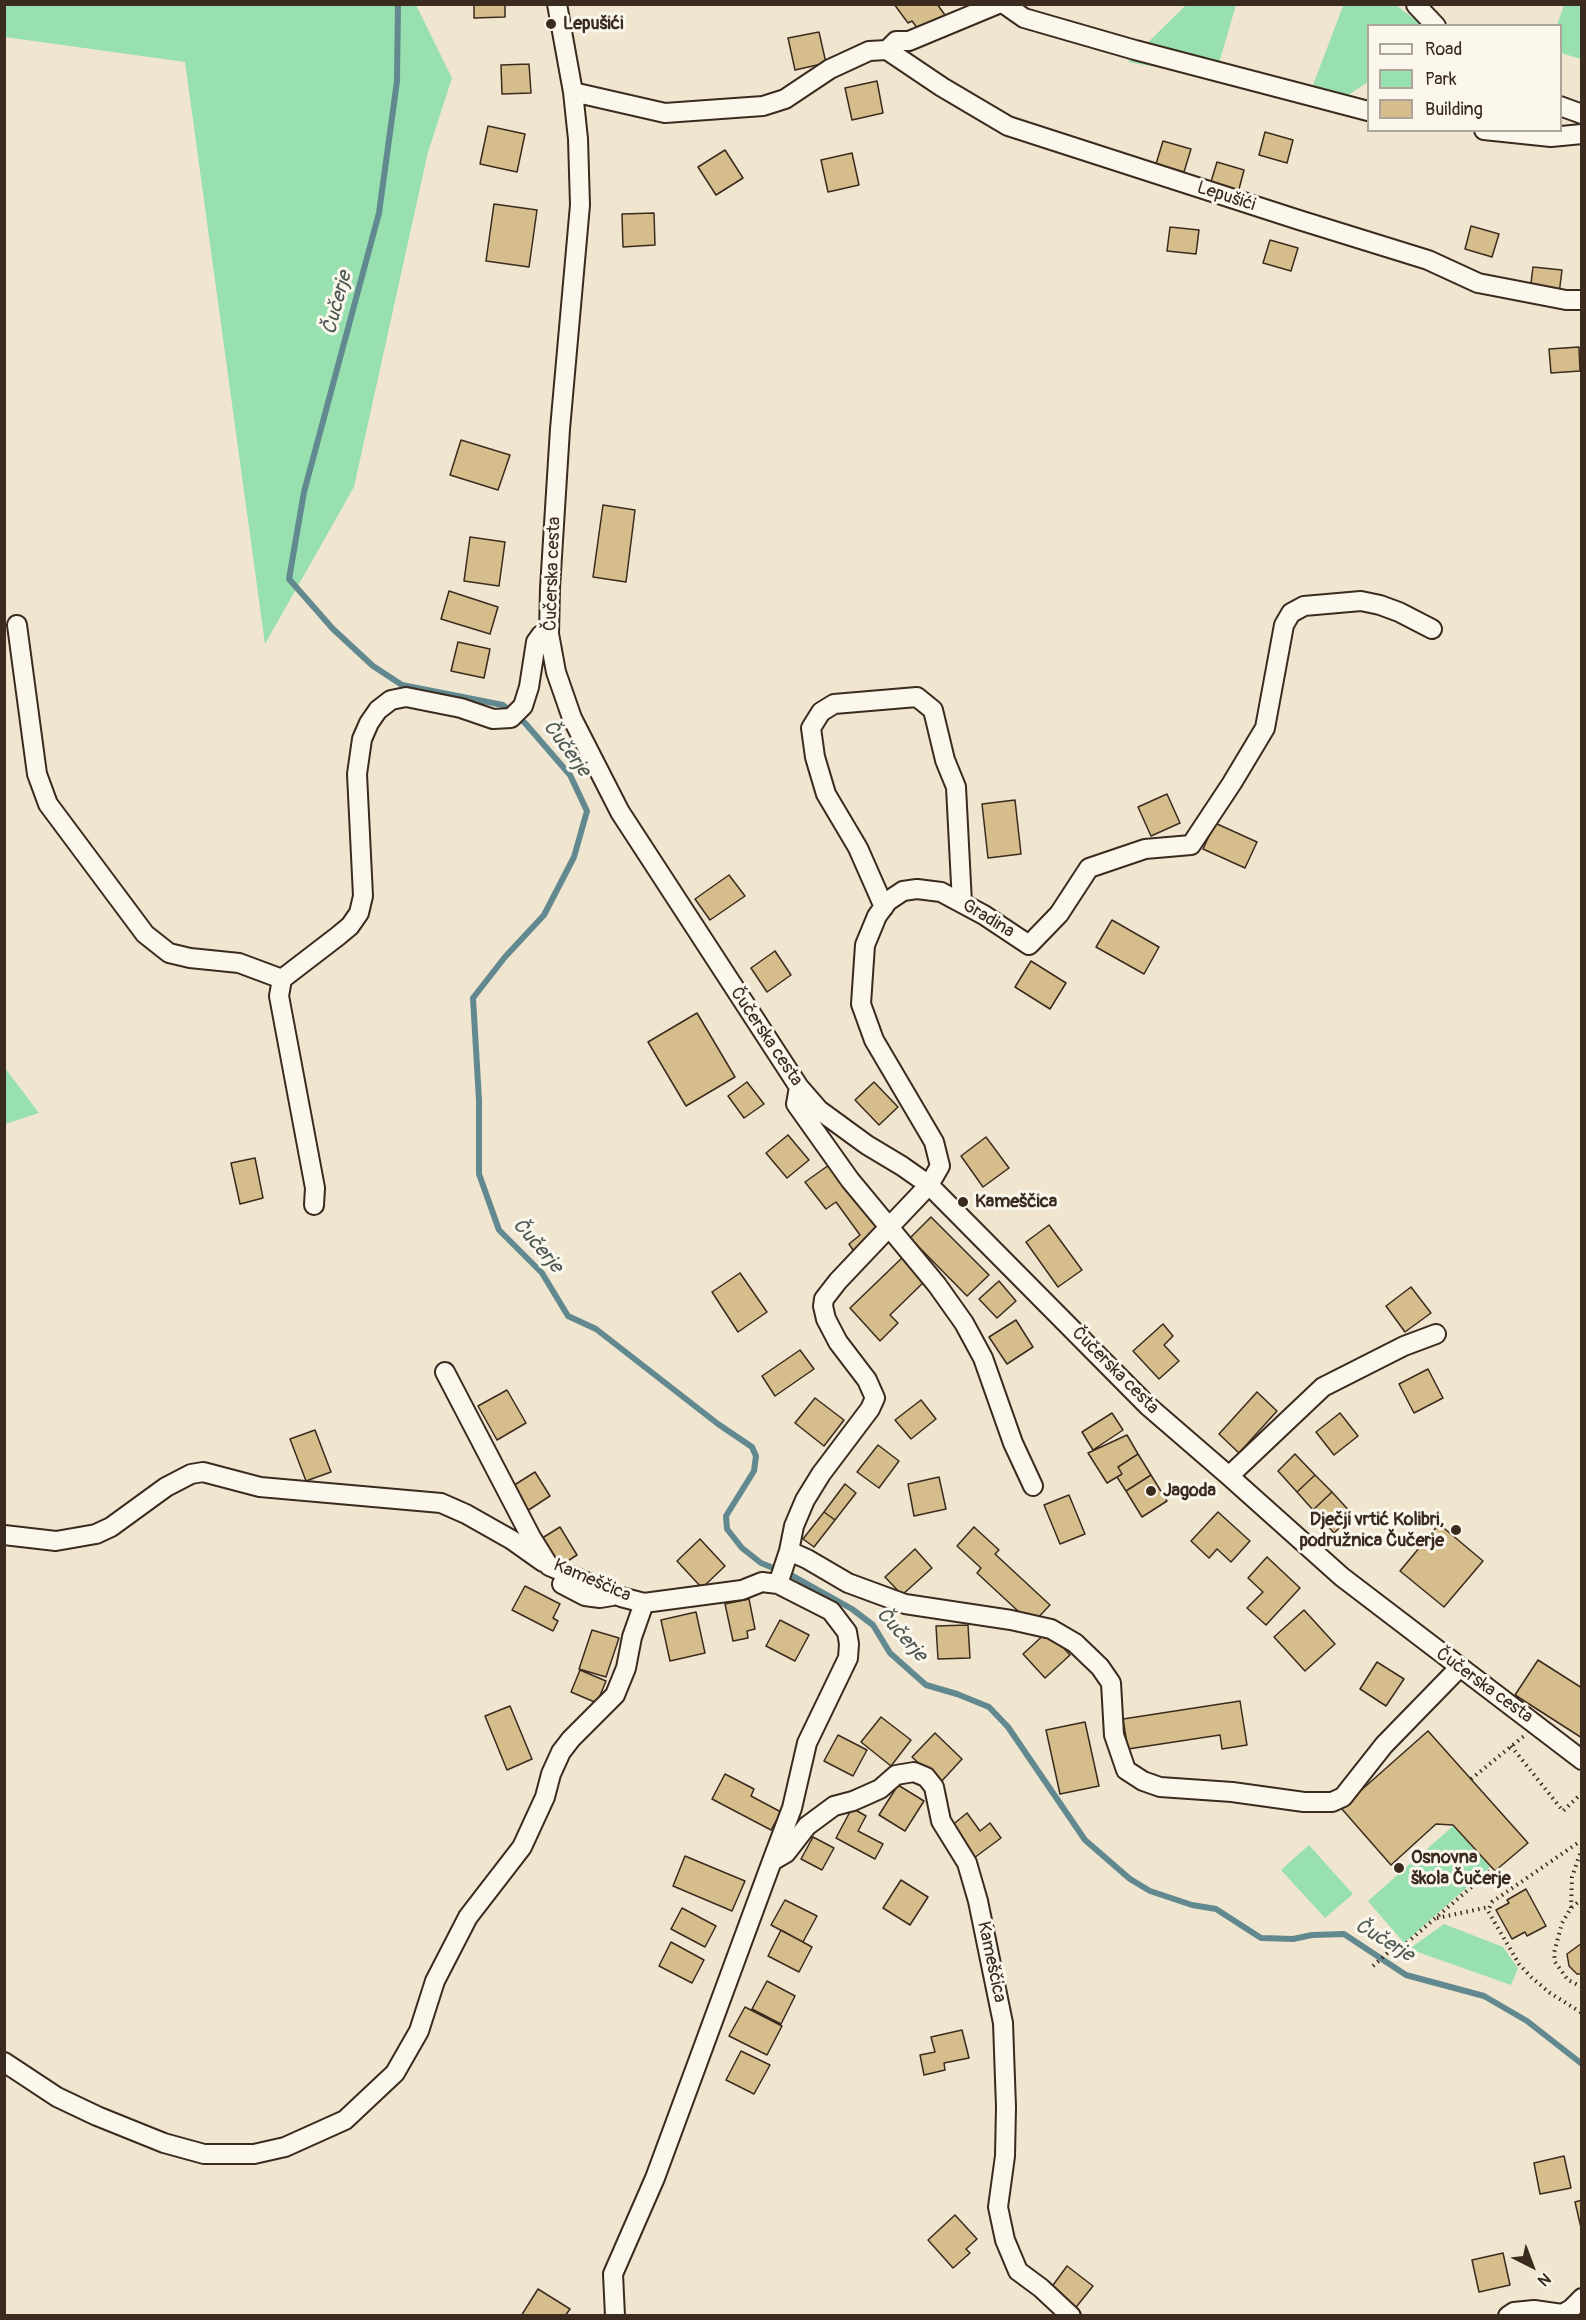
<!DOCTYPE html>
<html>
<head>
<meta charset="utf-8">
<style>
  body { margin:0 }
  #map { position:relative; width:1586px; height:2320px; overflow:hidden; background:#f0e6cf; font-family:Pangolin,sans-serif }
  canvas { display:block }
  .frame { position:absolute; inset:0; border:6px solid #3b2a1e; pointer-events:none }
  .legend { position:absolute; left:1367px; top:24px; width:195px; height:108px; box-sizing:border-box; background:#fbf7ec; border:2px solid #aea59a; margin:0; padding:8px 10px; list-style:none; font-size:18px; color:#3b2a1e }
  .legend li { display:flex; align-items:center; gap:12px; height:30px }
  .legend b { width:30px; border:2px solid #aea59a }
  .north { position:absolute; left:1502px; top:2236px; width:60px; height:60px; -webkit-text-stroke:4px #fbf7ec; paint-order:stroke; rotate:138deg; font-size:16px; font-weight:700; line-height:24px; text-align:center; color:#3b2a1e }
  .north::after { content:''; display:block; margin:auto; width:21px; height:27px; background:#3b2a1e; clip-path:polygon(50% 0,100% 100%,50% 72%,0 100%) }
</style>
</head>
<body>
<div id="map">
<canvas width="1586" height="2320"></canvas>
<div class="frame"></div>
<ul class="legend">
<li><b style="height:8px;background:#fbf7ec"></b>Road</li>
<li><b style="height:16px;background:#98e0af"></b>Park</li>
<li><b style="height:16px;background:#d6bd8c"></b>Building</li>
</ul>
<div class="north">N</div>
</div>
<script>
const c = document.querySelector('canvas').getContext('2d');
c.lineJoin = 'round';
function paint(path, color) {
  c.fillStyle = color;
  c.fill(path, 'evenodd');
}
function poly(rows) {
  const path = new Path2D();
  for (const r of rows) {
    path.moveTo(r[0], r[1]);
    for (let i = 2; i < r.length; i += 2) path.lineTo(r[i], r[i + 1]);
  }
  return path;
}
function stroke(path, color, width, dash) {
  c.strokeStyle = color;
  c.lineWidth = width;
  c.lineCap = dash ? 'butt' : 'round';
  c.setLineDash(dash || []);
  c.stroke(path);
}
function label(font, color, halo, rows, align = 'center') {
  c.font = font + ' Pangolin,sans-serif';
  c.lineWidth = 6;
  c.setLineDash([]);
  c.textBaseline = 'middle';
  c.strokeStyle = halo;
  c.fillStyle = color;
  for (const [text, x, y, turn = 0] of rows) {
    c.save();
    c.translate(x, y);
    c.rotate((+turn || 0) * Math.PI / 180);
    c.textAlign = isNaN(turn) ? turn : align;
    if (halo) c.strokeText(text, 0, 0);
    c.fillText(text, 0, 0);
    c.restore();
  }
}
const green = poly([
  [5,4,416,5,452,78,428,152,354,487,265,644,185,62,5,37],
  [1186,5,1236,5,1215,77,1128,62],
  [1340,5,1396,5,1422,25,1368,26,1368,82,1344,98,1310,93,1343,6],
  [1564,5,1581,5,1581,59,1561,53,1560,26,1557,25],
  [4,1068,5,1068,39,1113,5,1124],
  [1453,1826,1490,1867,1404,1943,1368,1901],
  [1309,1845,1353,1894,1325,1918,1281,1870],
  [1444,1924,1503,1947,1518,1968,1511,1985,1409,1949]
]);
const stream = poly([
  [398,4,397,81,379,213,304,492,289,579,333,629,373,666,402,685,503,705,525,723,570,775,587,811,574,857,544,915,505,957,473,998,479,1100,479,1174,499,1230,542,1273,568,1316,596,1329,718,1424,752,1447,756,1456,754,1471,726,1516,727,1529,742,1548,761,1563,793,1576,852,1609,873,1625,890,1653,926,1685,957,1694,989,1707,1008,1727,1085,1840,1130,1879,1150,1891,1192,1905,1216,1909,1261,1938,1293,1939,1312,1935,1344,1934,1406,1975,1484,1996,1527,2021,1582,2064]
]);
const building = poly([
  [474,4,505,4,505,17,474,18,474,4],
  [894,4,937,4,945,15,921,33,912,21,908,23,894,4],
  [819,32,826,63,795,70,788,38,819,32],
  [529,64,531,93,502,94,501,65,529,64],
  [877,81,883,113,852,120,845,88,877,81],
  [488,126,525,134,517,172,480,164,488,126],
  [1265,132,1293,140,1287,163,1259,155,1265,132],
  [1163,141,1191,149,1184,172,1156,164,1163,141],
  [725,150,743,178,716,195,698,167,725,150],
  [852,153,859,185,828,192,821,160,852,153],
  [1217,162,1244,170,1238,193,1210,185,1217,162],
  [494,204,537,210,529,267,486,261,494,204],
  [654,213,655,245,623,247,622,214,654,213],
  [1471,226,1499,234,1492,257,1465,249,1471,226],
  [1170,227,1199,230,1196,254,1167,251,1170,227],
  [1270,240,1298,248,1291,271,1263,263,1270,240],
  [1533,267,1562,270,1559,294,1530,291,1533,267],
  [1579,347,1580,371,1551,373,1549,349,1579,347],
  [461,440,510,455,498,490,450,475,461,440],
  [603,505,635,510,626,582,593,577,603,505],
  [470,537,505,542,499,586,464,581,470,537],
  [449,591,498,607,490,634,441,619,449,591],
  [458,642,490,649,484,678,451,671,458,642],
  [1167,794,1180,823,1151,836,1138,807,1167,794],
  [1015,800,1021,854,988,858,982,804,1015,800],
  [1215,823,1257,842,1245,868,1203,849,1215,823],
  [729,875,745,896,710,920,695,899,729,875],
  [1112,920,1159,947,1144,974,1096,947,1112,920],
  [775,951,791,975,767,992,751,968,775,951],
  [1031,961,1066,983,1050,1009,1015,987,1031,961],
  [697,1013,735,1077,686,1106,648,1042,697,1013],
  [747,1082,764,1104,744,1118,728,1096,747,1082],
  [874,1082,898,1107,879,1125,855,1100,874,1082],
  [788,1135,809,1160,787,1178,766,1153,788,1135],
  [986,1137,1009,1168,983,1187,961,1156,986,1137],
  [255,1158,263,1198,240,1204,231,1163,255,1158],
  [829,1165,881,1233,855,1253,849,1244,860,1235,836,1202,826,1209,805,1182,829,1165],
  [931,1217,989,1275,967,1296,910,1238,931,1217],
  [1049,1225,1082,1270,1058,1287,1026,1242,1049,1225],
  [905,1255,928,1278,890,1315,898,1323,880,1341,850,1308,905,1255],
  [740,1273,767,1312,738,1332,712,1292,740,1273],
  [999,1281,1016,1301,997,1318,979,1299,999,1281],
  [1411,1287,1431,1313,1405,1332,1386,1306,1411,1287],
  [1016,1320,1033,1347,1007,1364,989,1337,1016,1320],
  [1163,1324,1173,1336,1164,1345,1179,1361,1159,1379,1133,1351,1163,1324],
  [800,1350,814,1369,775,1396,762,1376,800,1350],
  [1428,1369,1443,1398,1414,1413,1399,1384,1428,1369],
  [507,1390,526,1423,497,1440,478,1406,507,1390],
  [1257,1392,1277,1411,1239,1453,1219,1434,1257,1392],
  [815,1398,844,1420,824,1446,795,1423,815,1398],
  [921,1400,936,1419,911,1439,895,1420,921,1400],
  [1112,1413,1123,1430,1093,1450,1082,1432,1112,1413],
  [1340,1413,1358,1436,1334,1455,1316,1432,1340,1413],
  [315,1430,331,1472,306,1481,290,1439,315,1430],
  [1127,1435,1138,1454,1118,1467,1122,1474,1107,1483,1088,1453,1127,1435],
  [878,1445,899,1461,879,1488,857,1472,878,1445],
  [1138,1454,1151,1475,1126,1491,1117,1477,1122,1474,1118,1467,1138,1454],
  [1295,1454,1315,1475,1297,1492,1278,1471,1295,1454],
  [535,1472,550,1496,524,1513,508,1489,535,1472],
  [1151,1475,1167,1501,1142,1517,1126,1491,1151,1475],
  [1315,1475,1332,1492,1313,1510,1297,1492,1315,1475],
  [939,1477,946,1509,914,1516,908,1484,939,1477],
  [845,1484,856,1493,835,1520,824,1512,845,1484],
  [1332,1492,1353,1515,1334,1533,1313,1510,1332,1492],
  [1069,1495,1085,1534,1060,1544,1044,1505,1069,1495],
  [824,1512,835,1520,814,1547,803,1539,824,1512],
  [1218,1512,1250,1541,1231,1562,1217,1549,1209,1558,1191,1541,1218,1512],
  [1439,1524,1483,1561,1444,1607,1400,1571,1439,1524],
  [560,1527,577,1555,557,1568,539,1540,560,1527],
  [974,1527,999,1550,995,1554,1050,1605,1032,1624,977,1573,981,1568,957,1546,974,1527],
  [700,1539,725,1566,702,1588,677,1561,700,1539],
  [915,1549,932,1568,902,1595,885,1577,915,1549],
  [1267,1557,1300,1588,1266,1625,1247,1608,1263,1592,1248,1578,1267,1557],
  [525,1586,560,1604,553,1618,558,1621,553,1631,512,1610,525,1586],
  [749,1599,755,1629,747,1631,748,1638,733,1641,725,1604,749,1599],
  [1304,1610,1335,1644,1305,1671,1274,1637,1304,1610],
  [696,1612,705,1653,670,1661,661,1620,696,1612],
  [780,1620,809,1635,795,1661,766,1646,780,1620],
  [968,1625,970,1658,938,1659,936,1626,968,1625],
  [592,1630,619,1638,606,1677,579,1669,592,1630],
  [1048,1631,1070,1655,1045,1678,1023,1654,1048,1631],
  [1538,1660,1582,1688,1582,1738,1515,1695,1538,1660],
  [1377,1662,1404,1679,1386,1706,1360,1689,1377,1662],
  [580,1670,606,1681,597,1703,571,1692,580,1670],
  [1240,1701,1247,1745,1222,1749,1220,1735,1128,1749,1123,1719,1240,1701],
  [510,1706,532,1759,507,1770,485,1716,510,1706],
  [881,1717,911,1740,891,1766,861,1742,881,1717],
  [1085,1722,1099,1786,1060,1794,1046,1730,1085,1722],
  [1428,1731,1528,1843,1495,1871,1453,1825,1436,1824,1391,1865,1341,1808,1428,1731],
  [935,1733,962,1759,940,1783,912,1757,935,1733],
  [838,1735,867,1750,853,1776,824,1761,838,1735],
  [725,1774,754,1789,751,1796,781,1812,771,1830,712,1799,725,1774],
  [898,1785,924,1801,905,1831,879,1815,898,1785],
  [852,1808,866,1816,858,1831,883,1844,875,1859,836,1838,852,1808],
  [967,1813,980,1831,990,1823,1001,1838,974,1858,950,1827,967,1813],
  [813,1837,834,1848,822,1870,801,1859,813,1837],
  [685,1856,745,1881,732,1911,673,1886,685,1856],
  [901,1880,928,1897,910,1925,883,1908,901,1880],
  [1526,1889,1546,1926,1527,1936,1525,1932,1512,1939,1496,1910,1509,1903,1507,1900,1526,1889],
  [785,1900,817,1916,803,1942,771,1925,785,1900],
  [682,1908,716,1926,705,1947,671,1929,682,1908],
  [781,1930,812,1947,799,1972,768,1956,781,1930],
  [671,1942,704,1960,692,1983,659,1966,671,1942],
  [1582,1943,1582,1974,1577,1974,1569,1966,1567,1954,1582,1943],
  [767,1981,795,1996,781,2024,752,2009,767,1981],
  [745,2007,782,2026,767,2055,729,2036,745,2007],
  [962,2030,969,2058,944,2063,945,2070,924,2075,920,2055,935,2052,931,2037,962,2030],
  [741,2051,770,2065,754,2094,726,2080,741,2051],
  [1564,2156,1571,2188,1540,2194,1534,2163,1564,2156],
  [1582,2200,1582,2232,1575,2202,1582,2200],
  [955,2215,977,2239,966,2249,970,2253,953,2268,928,2240,955,2215],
  [1503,2253,1510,2285,1479,2292,1472,2260,1503,2253],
  [1067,2266,1093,2286,1073,2311,1048,2292,1067,2266],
  [538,2289,570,2309,565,2316,521,2316,538,2289]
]);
const path = poly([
  [1511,1746,1563,1811,1582,1793],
  [1471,1779,1524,1736],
  [1582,1840,1492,1902,1488,1911,1519,1964,1531,1977,1550,1993,1582,2013],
  [1582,1899,1571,1908,1562,1923,1554,1953,1555,1962,1568,1980,1582,1987],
  [1571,1908,1572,1877,1582,1848],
  [1437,1918,1489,1907],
  [1373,1966,1392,1949,1402,1947,1490,1871]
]);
const minor = poly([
  [557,4,573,92,578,139,580,205,560,429,550,588,549,634,556,672,572,718,620,812,799,1087,819,1110,867,1145,902,1166,929,1185,1148,1406,1229,1476,1342,1577,1582,1760],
  [1004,4,1024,18,1135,50,1368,111],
  [1416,5,1436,26],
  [887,50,896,41,909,41,998,4],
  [573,92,665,113,763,106,785,99,830,69,869,51,887,50,942,87,1008,126,1299,220,1428,260,1478,283,1566,300,1582,300],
  [1560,106,1582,114],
  [1484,130,1551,137,1582,134],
  [17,625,37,774,48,804,145,934,169,953,190,958,239,963,282,979],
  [884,907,858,848,826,794,815,757,811,728,821,712,834,704,917,697,933,710,945,760,956,787,962,903],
  [799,1087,796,1104,850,1180,937,1285,964,1323,983,1358,1013,1443,1033,1486],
  [314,1205,315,1188,279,996,282,979,338,936,350,926,359,913,363,896,357,774,362,739,369,723,378,710,391,700,406,697,461,708,493,719,511,718,523,706,529,687,536,642,541,635,549,630],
  [445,1372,531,1537,549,1566,621,1597,644,1603,742,1590,762,1582,778,1584,789,1551,794,1526,805,1500,821,1474,870,1409,875,1398,867,1380,838,1342,826,1319,823,1306,824,1299,838,1281,929,1185,940,1166,934,1142,874,1040,861,1004,865,945,877,916,888,901,903,891,917,889,941,892,984,915,1029,945,1059,914,1089,868,1145,849,1191,845,1232,783,1265,728,1284,625,1291,613,1304,606,1361,601,1380,605,1399,612,1432,629],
  [1229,1476,1323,1387,1404,1346,1436,1334],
  [4,1535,56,1541,96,1534,111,1527,166,1487,191,1474,203,1472,260,1487,441,1503,466,1514,512,1540,543,1562],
  [789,1551,807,1559,848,1583,905,1604,1011,1620,1051,1629,1075,1643,1100,1667,1111,1683,1114,1735,1126,1770,1143,1781,1160,1787,1232,1792,1304,1802,1332,1802,1343,1797,1384,1745,1459,1668],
  [562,1584,585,1596,600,1598,612,1596],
  [774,1860,786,1853,807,1826,834,1806,853,1801,880,1789,896,1775,914,1772,926,1777,934,1787,941,1821,967,1863,978,1901,1003,2023,1006,2107,1005,2156,998,2207,1005,2240,1018,2271,1041,2288,1071,2316],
  [4,2062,57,2097,97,2116,164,2143,204,2154,254,2154,285,2147,345,2120,395,2073,419,2031,435,1981,468,1917,522,1847,545,1797,551,1774,561,1752,571,1739,615,1695,626,1668,632,1637,644,1603],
  [615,2316,613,2274,655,2178,772,1861,792,1808,807,1743,848,1658,849,1644,847,1632,831,1611,778,1584],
  [1508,2316,1514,2312,1534,2310,1562,2314,1571,2309,1582,2298]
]);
const markers = [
  [551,24,6,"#3b2a1e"],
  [963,1202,6,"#3b2a1e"],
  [1151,1491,6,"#3b2a1e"],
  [1456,1530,6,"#3b2a1e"],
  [1399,1868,6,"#3b2a1e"]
];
const poiNames = [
  ["Lepušići",563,24],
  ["Kameščica",975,1202],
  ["Jagoda",1163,1491],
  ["Dječji vrtić Kolibri,",1444,1520,"right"],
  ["podružnica Čučerje",1444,1541,"right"],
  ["Osnovna",1411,1858],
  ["škola Čučerje",1411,1879]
];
const streetNames = [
  ["Lepušići",1226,197,18],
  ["Čučerska cesta",553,574,-88],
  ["Gradina",988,919,31],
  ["Čučerska cesta",766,1037,56],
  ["Čučerska cesta",1115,1371,45],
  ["Kameščica",592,1581,23],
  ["Čučerska cesta",1484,1686,36],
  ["Kameščica",991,1962,78]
];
const waterNames = [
  ["Čučerje",338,303,-75],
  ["Čučerje",566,749,53],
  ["Čučerje",537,1246,49],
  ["Čučerje",901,1635,48],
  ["Čučerje",1384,1941,31]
];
paint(green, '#98e0af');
stroke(stream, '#62898f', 6);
paint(building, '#d6bd8c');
stroke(building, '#3b2a1e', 1.5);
stroke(minor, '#3b2a1e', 22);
stroke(path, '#3b2a1e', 4, [1.5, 4.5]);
stroke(minor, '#fbf7ec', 18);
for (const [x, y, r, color] of markers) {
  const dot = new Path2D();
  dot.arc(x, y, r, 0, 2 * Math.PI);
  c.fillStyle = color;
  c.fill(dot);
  stroke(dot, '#fbf7ec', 2);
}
label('bold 18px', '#3b2a1e', '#fbf7ec', poiNames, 'left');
label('18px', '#3b2a1e', '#fbf7ec', streetNames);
label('italic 20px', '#4e5956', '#fbf7ec', waterNames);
</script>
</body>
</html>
